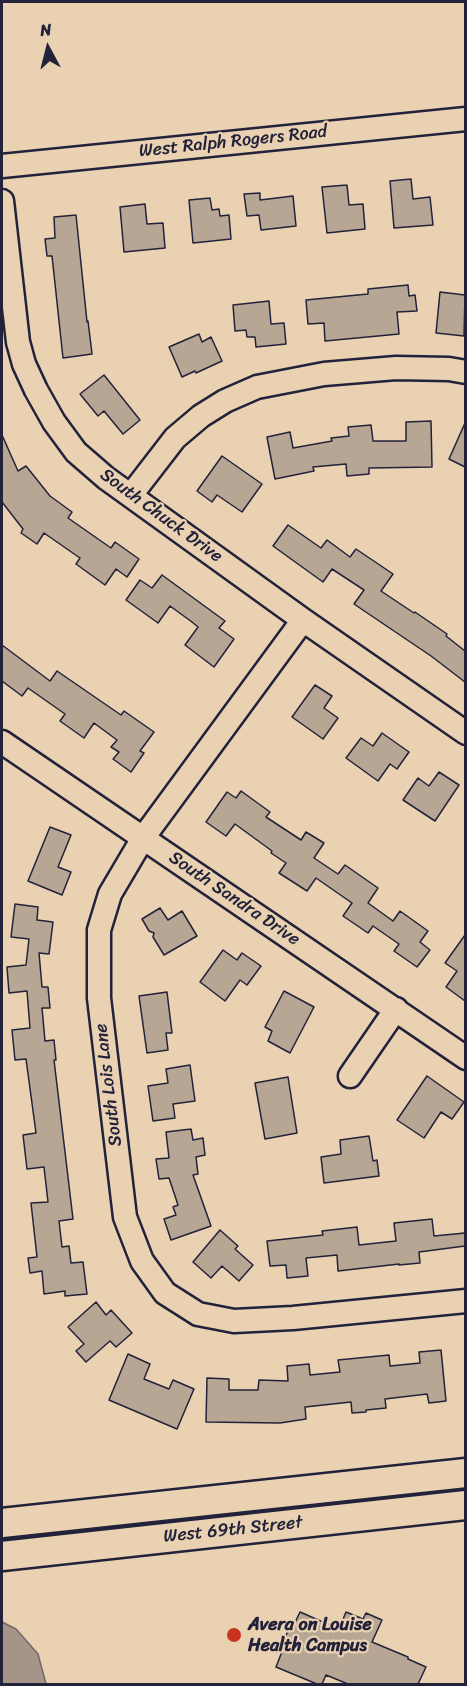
<!DOCTYPE html>
<html>
<head>
<meta charset="utf-8">
<style>
  body { margin:0 }
  #map { position:relative; width:467px; height:1686px; overflow:hidden; background:#e9d1b1; font-family:Sriracha,sans-serif }
  canvas { display:block }
  .frame { position:absolute; inset:0; border:3px solid #22223b; pointer-events:none }
  .north { position:absolute; left:18px; top:18px; width:60px; height:60px; -webkit-text-stroke:4px #e9d1b1; paint-order:stroke; rotate:353deg; font-size:16px; font-weight:700; line-height:24px; text-align:center; color:#22223b }
  .north::after { content:''; display:block; margin:auto; width:21px; height:27px; background:#22223b; clip-path:polygon(50% 0,100% 100%,50% 72%,0 100%) }
</style>
</head>
<body>
<div id="map">
<canvas width="467" height="1686"></canvas>
<div class="frame"></div>
<div class="north">N</div>
</div>
<script>
const c = document.querySelector('canvas').getContext('2d');
c.lineJoin = 'round';
function paint(path, color) {
  c.fillStyle = color;
  c.fill(path, 'evenodd');
}
function poly(rows) {
  const path = new Path2D();
  for (const r of rows) {
    path.moveTo(r[0], r[1]);
    for (let i = 2; i < r.length; i += 2) path.lineTo(r[i], r[i + 1]);
  }
  return path;
}
function stroke(path, color, width, dash) {
  c.strokeStyle = color;
  c.lineWidth = width;
  c.lineCap = dash ? 'butt' : 'round';
  c.setLineDash(dash || []);
  c.stroke(path);
}
function label(font, color, halo, rows, align = 'center') {
  c.font = font + ' Sriracha,sans-serif';
  c.lineWidth = 4.5;
  c.setLineDash([]);
  c.textBaseline = 'middle';
  c.strokeStyle = halo;
  c.fillStyle = color;
  for (const [text, x, y, turn = 0] of rows) {
    c.save();
    c.translate(x, y);
    c.rotate((+turn || 0) * Math.PI / 180);
    c.textAlign = isNaN(turn) ? turn : align;
    if (halo) c.strokeText(text, 0, 0);
    c.fillText(text, 0, 0);
    c.restore();
  }
}
const water = poly([
  [2,1622,16,1629,38,1654,46,1684,2,1684,2,1622]
]);
const building = poly([
  [411,179,413,199,430,197,433,225,394,228,390,181,411,179],
  [347,185,349,205,363,204,365,229,327,233,322,187,347,185],
  [260,193,260,200,293,196,296,226,261,230,259,215,247,216,244,194,260,193],
  [210,198,212,210,219,209,220,216,229,215,231,239,193,243,189,200,210,198],
  [145,204,147,224,163,223,165,248,124,252,120,207,145,204],
  [76,215,87,322,88,321,92,354,63,358,52,256,47,256,45,239,55,238,54,217,76,215],
  [408,285,409,296,415,295,417,311,397,312,399,334,325,341,324,323,308,324,306,300,368,294,368,289,408,285],
  [440,292,465,295,464,336,436,333,440,292],
  [269,301,271,324,284,323,286,344,256,347,255,337,247,337,246,330,235,331,233,305,269,301],
  [199,334,202,342,211,337,222,361,196,373,195,371,182,377,169,347,199,334],
  [104,375,140,420,123,434,104,411,98,416,80,394,104,375],
  [431,421,432,467,369,468,369,474,347,476,346,464,313,467,314,471,275,479,267,437,290,432,293,448,332,441,331,438,349,436,348,427,371,425,373,441,406,441,406,422,431,421],
  [465,423,465,467,449,459,465,423],
  [2,435,18,471,26,466,50,496,72,512,68,518,111,548,115,542,139,559,127,577,116,569,105,585,76,564,80,558,44,533,37,544,21,533,23,529,2,502,2,435],
  [222,456,262,484,242,512,217,495,212,502,197,491,222,456],
  [288,525,321,548,327,540,350,557,356,549,393,574,381,591,414,613,415,612,447,634,446,636,465,651,465,682,431,656,354,604,364,590,332,569,323,582,273,546,288,525],
  [162,575,225,621,219,628,234,639,214,667,185,645,198,627,192,622,170,606,158,623,126,600,140,580,152,588,162,575],
  [2,645,50,681,57,671,121,715,124,711,154,732,140,751,144,753,131,772,113,759,119,752,111,747,117,740,94,723,84,738,60,721,65,714,28,688,22,696,2,681,2,645],
  [315,685,332,696,324,708,338,718,323,739,292,717,315,685],
  [382,733,409,752,397,769,390,764,378,781,346,758,361,738,373,746,382,733],
  [439,772,459,785,435,821,403,800,418,778,429,786,439,772],
  [241,791,270,812,266,817,301,840,306,832,324,843,314,858,338,874,345,865,378,888,368,903,393,921,400,911,428,931,420,942,430,950,417,967,394,951,399,944,373,926,368,933,343,916,352,903,316,878,307,891,279,873,286,863,271,853,272,851,235,824,226,836,206,822,227,792,236,798,241,791],
  [50,827,71,835,58,867,71,872,62,895,28,881,50,827],
  [15,904,38,907,37,920,53,922,49,954,39,953,42,987,48,987,50,1008,42,1008,45,1041,54,1040,56,1060,54,1060,73,1219,59,1221,62,1247,69,1246,71,1263,83,1262,87,1294,65,1296,65,1291,44,1294,42,1271,30,1273,28,1258,37,1257,31,1203,48,1202,44,1167,27,1169,23,1135,36,1133,26,1059,15,1060,12,1030,30,1028,27,991,9,993,7,967,26,965,29,939,11,937,15,904],
  [160,908,168,920,182,911,197,936,164,955,153,937,154,933,149,931,142,919,160,908],
  [465,935,465,1001,446,987,457,971,445,963,465,935],
  [223,950,237,960,242,953,261,966,247,985,240,980,225,1001,200,982,223,950],
  [284,991,314,1007,290,1053,268,1041,272,1031,265,1027,284,991],
  [167,992,172,1033,166,1033,168,1050,147,1053,139,996,167,992],
  [190,1065,195,1101,173,1104,175,1118,153,1121,148,1086,168,1083,166,1069,190,1065],
  [427,1076,464,1102,452,1119,441,1112,424,1138,397,1120,427,1076],
  [288,1077,297,1133,265,1139,255,1083,288,1077],
  [191,1129,193,1140,203,1138,205,1155,196,1157,198,1174,193,1175,211,1226,171,1240,164,1219,176,1215,173,1207,178,1205,169,1178,159,1179,156,1159,169,1158,166,1132,191,1129],
  [369,1136,373,1161,377,1160,379,1176,324,1183,321,1157,341,1154,340,1140,369,1136],
  [432,1219,434,1236,465,1233,465,1246,419,1252,420,1263,399,1265,399,1264,338,1271,337,1255,306,1258,308,1276,287,1278,286,1265,270,1266,267,1241,323,1235,322,1231,357,1227,359,1245,396,1241,394,1223,432,1219],
  [220,1230,238,1246,235,1249,253,1265,239,1281,222,1266,211,1278,193,1262,220,1230],
  [96,1302,106,1315,111,1310,132,1333,116,1347,110,1341,86,1362,76,1351,84,1344,68,1327,96,1302],
  [441,1350,446,1401,429,1403,427,1394,385,1399,386,1408,366,1410,366,1412,352,1413,351,1402,305,1407,306,1419,280,1423,206,1422,207,1378,229,1379,229,1390,258,1390,259,1380,288,1381,287,1366,309,1364,310,1375,340,1372,338,1360,389,1355,390,1366,420,1363,419,1352,441,1350],
  [128,1354,150,1364,144,1379,169,1389,173,1380,194,1389,177,1429,109,1400,128,1354],
  [300,1612,339,1629,346,1612,363,1619,366,1613,382,1620,372,1642,408,1657,408,1659,426,1667,418,1684,348,1684,326,1675,322,1684,317,1684,276,1667,283,1649,281,1648,289,1628,292,1629,300,1612]
]);
const minor = poly([
  [2,166,466,119],
  [2,201,18,342,24,364,36,390,54,422,76,452,106,478,303,620,466,733],
  [131,495,175,438,201,416,225,401,257,387,324,374,396,368,449,369,466,372],
  [303,620,143,838,110,894,99,930,99,998,125,1217,142,1261,165,1293,198,1314,234,1321,293,1318,466,1301],
  [2,742,466,1058],
  [350,1076,396,1009]
]);
const major = poly([
  [2,1523,466,1473],
  [2,1556,466,1505]
]);
const markers = [
  [234,1635,8,"#c8321e"]
];
const streetNames = [
  ["West Ralph Rogers Road",233,142,-6],
  ["South Chuck Drive",161,516,36],
  ["South Sandra Drive",234,899,34],
  ["South Lois Lane",109,1085,-97],
  ["West 69th Street",233,1530,-6]
];
const poiNames = [
  ["Avera on Louise",248,1625],
  ["Health Campus",248,1646]
];
paint(water, '#a59589');
stroke(water, '#71676a', 1.5);
paint(building, '#b7a693');
stroke(building, '#22223b', 1.5);
stroke(minor, '#22223b', 27);
stroke(major, '#22223b', 33);
stroke(minor, '#e9d1b1', 22);
stroke(major, '#e9d1b1', 28);
for (const [x, y, r, color] of markers) {
  const dot = new Path2D();
  dot.arc(x, y, r, 0, 2 * Math.PI);
  c.fillStyle = color;
  c.fill(dot);
  stroke(dot, '#e9d1b1', 2);
}
label('18px', '#22223b', '#e9d1b1', streetNames);
label('bold 18px', '#22223b', '#e9d1b1', poiNames, 'left');
</script>
</body>
</html>
